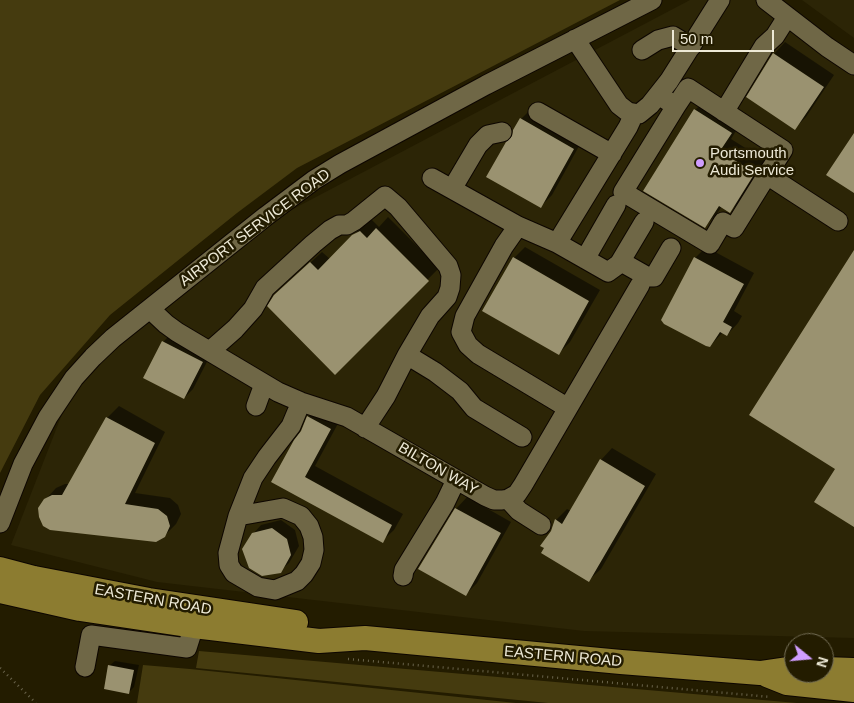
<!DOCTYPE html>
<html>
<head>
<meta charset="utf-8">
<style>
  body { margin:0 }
  #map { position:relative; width:854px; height:703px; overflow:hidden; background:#231c00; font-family:Helvetica,sans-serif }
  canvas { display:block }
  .north { position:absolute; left:784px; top:633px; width:50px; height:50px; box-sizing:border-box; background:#231c00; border:1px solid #746e56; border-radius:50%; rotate:107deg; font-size:14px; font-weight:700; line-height:20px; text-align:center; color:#ede9d6 }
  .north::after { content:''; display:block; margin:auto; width:18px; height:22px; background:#d09dff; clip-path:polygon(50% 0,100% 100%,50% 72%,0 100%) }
  .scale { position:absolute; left:672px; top:30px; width:102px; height:22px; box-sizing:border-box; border:2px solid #ede9d6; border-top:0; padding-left:6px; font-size:15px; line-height:18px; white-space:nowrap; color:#ede9d6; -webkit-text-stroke:4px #231c00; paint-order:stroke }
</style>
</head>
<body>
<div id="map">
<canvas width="854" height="703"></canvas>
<div class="north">N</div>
<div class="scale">50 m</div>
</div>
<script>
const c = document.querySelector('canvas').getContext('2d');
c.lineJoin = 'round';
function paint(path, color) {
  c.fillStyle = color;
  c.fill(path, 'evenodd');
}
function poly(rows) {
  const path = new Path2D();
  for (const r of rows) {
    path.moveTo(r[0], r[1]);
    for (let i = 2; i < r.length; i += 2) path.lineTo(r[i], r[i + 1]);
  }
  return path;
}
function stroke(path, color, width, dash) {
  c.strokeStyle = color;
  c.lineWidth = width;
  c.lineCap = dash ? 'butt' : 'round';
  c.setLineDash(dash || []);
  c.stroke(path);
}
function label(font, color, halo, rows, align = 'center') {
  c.font = font + ' Helvetica,sans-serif';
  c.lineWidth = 5;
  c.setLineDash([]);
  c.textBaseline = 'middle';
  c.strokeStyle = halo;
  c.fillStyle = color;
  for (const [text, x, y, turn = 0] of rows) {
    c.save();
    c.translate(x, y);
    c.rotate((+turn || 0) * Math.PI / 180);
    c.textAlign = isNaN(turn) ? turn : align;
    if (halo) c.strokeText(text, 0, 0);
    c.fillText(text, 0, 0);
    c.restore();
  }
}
const built = poly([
  [690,0,760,0,854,68,854,638,584,631,157,582,11,545,73,386,259,227],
  [802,0,854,0,854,38]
]);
const green = poly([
  [0,0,620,0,297,168,237,213,110,315,40,395,0,473],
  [199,651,797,703,548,703,196,668],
  [143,665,190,669,516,703,137,703]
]);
const shadow = poly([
  [785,42,834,75,806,117,795,128,774,54],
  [707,99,742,121,731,139,766,161,741,200,730,211,722,206,716,215,705,226,695,110],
  [532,108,584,137,552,195,541,206,514,136,521,119],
  [388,217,439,268,335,373,287,284,322,252,330,259,365,224,372,220,379,227],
  [525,247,600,290,570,342,559,353,514,258],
  [706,247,754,273,734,311,742,316,738,323,727,335,723,332,710,346,695,258],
  [172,333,211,354,193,389,184,398,145,377,163,342],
  [119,406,165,432,135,493,170,498,178,505,181,514,176,524,164,536,45,500,56,488,65,484,70,484,107,418],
  [320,406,341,418,315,466,403,514,394,530,382,541,273,481,302,431,308,417],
  [612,448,656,474,601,569,589,580,552,531,556,520,567,509,571,511,601,460],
  [467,497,511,522,477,583,466,594,456,509],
  [281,520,295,530,299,546,289,563,280,571,253,534,261,525],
  [115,661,139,665,134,687,129,692,109,666]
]);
const building = poly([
  [773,53,824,87,795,130,746,97],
  [694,109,732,133,720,151,755,173,730,213,719,206,705,228,643,191],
  [520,118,574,149,541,208,486,177,506,142,512,136,513,130],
  [854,133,854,193,826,175],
  [376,228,429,281,335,375,267,306,274,295,310,262,318,270,352,235,360,231,367,238],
  [854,250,854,527,814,502,835,469,749,415],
  [513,257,589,301,559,355,482,311],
  [694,257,744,284,723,322,732,327,727,336,720,332,710,347,706,346,664,324,661,320],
  [162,341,203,362,184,399,143,378],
  [307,416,331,429,305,477,392,525,383,543,271,482,294,440,301,431],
  [106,417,155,443,125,504,158,509,167,516,170,526,165,537,156,542,50,530,43,526,39,517,38,508,44,499,52,495,62,495],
  [600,459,645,486,589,582,541,553,544,548,540,546,551,531,555,519,562,524],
  [455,508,501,533,466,596,418,569],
  [272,528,287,539,291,555,281,573,262,576,249,568,242,549,252,533],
  [108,665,134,670,129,694,104,689]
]);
const path = poly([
  [348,659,771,697],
  [0,668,36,703]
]);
const minor = poly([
  [766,0,827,47,854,65],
  [575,39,619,105,628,112,639,114,650,105,669,81,720,0],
  [642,50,658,40,673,36,691,47],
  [658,95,676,106,688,88,783,150,767,175,838,221],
  [676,106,623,192,710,244,723,222,734,228,767,175],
  [538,112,612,154],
  [724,112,764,46,775,36,787,17],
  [634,114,628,127,557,243,608,272,619,264,625,264,648,277,654,277,671,248],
  [432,178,518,226,557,243],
  [452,189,478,145,488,135,502,132],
  [518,226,504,246,465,316,461,332,468,345,478,354,568,408],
  [585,259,616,205],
  [619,264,644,222],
  [150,309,166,324,177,332,278,392,301,402,347,417,485,496,494,500,502,500,508,499,517,494,523,485,640,285],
  [210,351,235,329,253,309,265,288,313,244,330,230,339,225,347,225,354,221,385,196,398,207,448,266,451,275,450,288,447,297,430,316,407,355],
  [256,406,264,384],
  [365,428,386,396,407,355,435,372,460,391,474,408,522,437],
  [508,499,519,511,541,525],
  [238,516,283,508,301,516,309,526,313,537,314,550,311,563,304,574,297,581,275,590,258,587,234,573,229,565,228,553,238,516,253,478,267,457,291,426,301,402],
  [0,523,23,464,48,417,74,378,93,357,113,338,266,216,314,180,340,164,486,85,652,0],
  [403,576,404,570,445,503,456,480],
  [85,667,91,635,187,648,194,626]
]);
const major = poly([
  [0,569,34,578,149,600,296,622],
  [0,591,80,609,194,626,319,641,365,638,621,662,760,673,794,668],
  [824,669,854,670],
  [767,675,787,683,854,690]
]);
const markers = [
  [700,163,5,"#d09dff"]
];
const poiNames = [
  ["Portsmouth",710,154],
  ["Audi Service",710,171]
];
const streetNames = [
  ["AIRPORT SERVICE ROAD",255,228,-37],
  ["BILTON WAY",438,469,30],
  ["EASTERN ROAD",153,600,10],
  ["EASTERN ROAD",563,657,5]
];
paint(built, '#2c2506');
paint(green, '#453b0f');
paint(shadow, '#0007');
paint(building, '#9a9270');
stroke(minor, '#0d0600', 21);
stroke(major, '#0d0600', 26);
stroke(path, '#69634a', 2.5, [1, 4]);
stroke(minor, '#6f6746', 19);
stroke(major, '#8c7c30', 24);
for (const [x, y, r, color] of markers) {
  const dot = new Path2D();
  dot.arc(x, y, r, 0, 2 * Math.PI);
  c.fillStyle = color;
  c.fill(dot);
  stroke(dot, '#231c00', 2);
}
label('15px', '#ede9d6', '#231c00', poiNames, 'left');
label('15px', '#ede9d6', '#231c00', streetNames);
</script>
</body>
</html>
